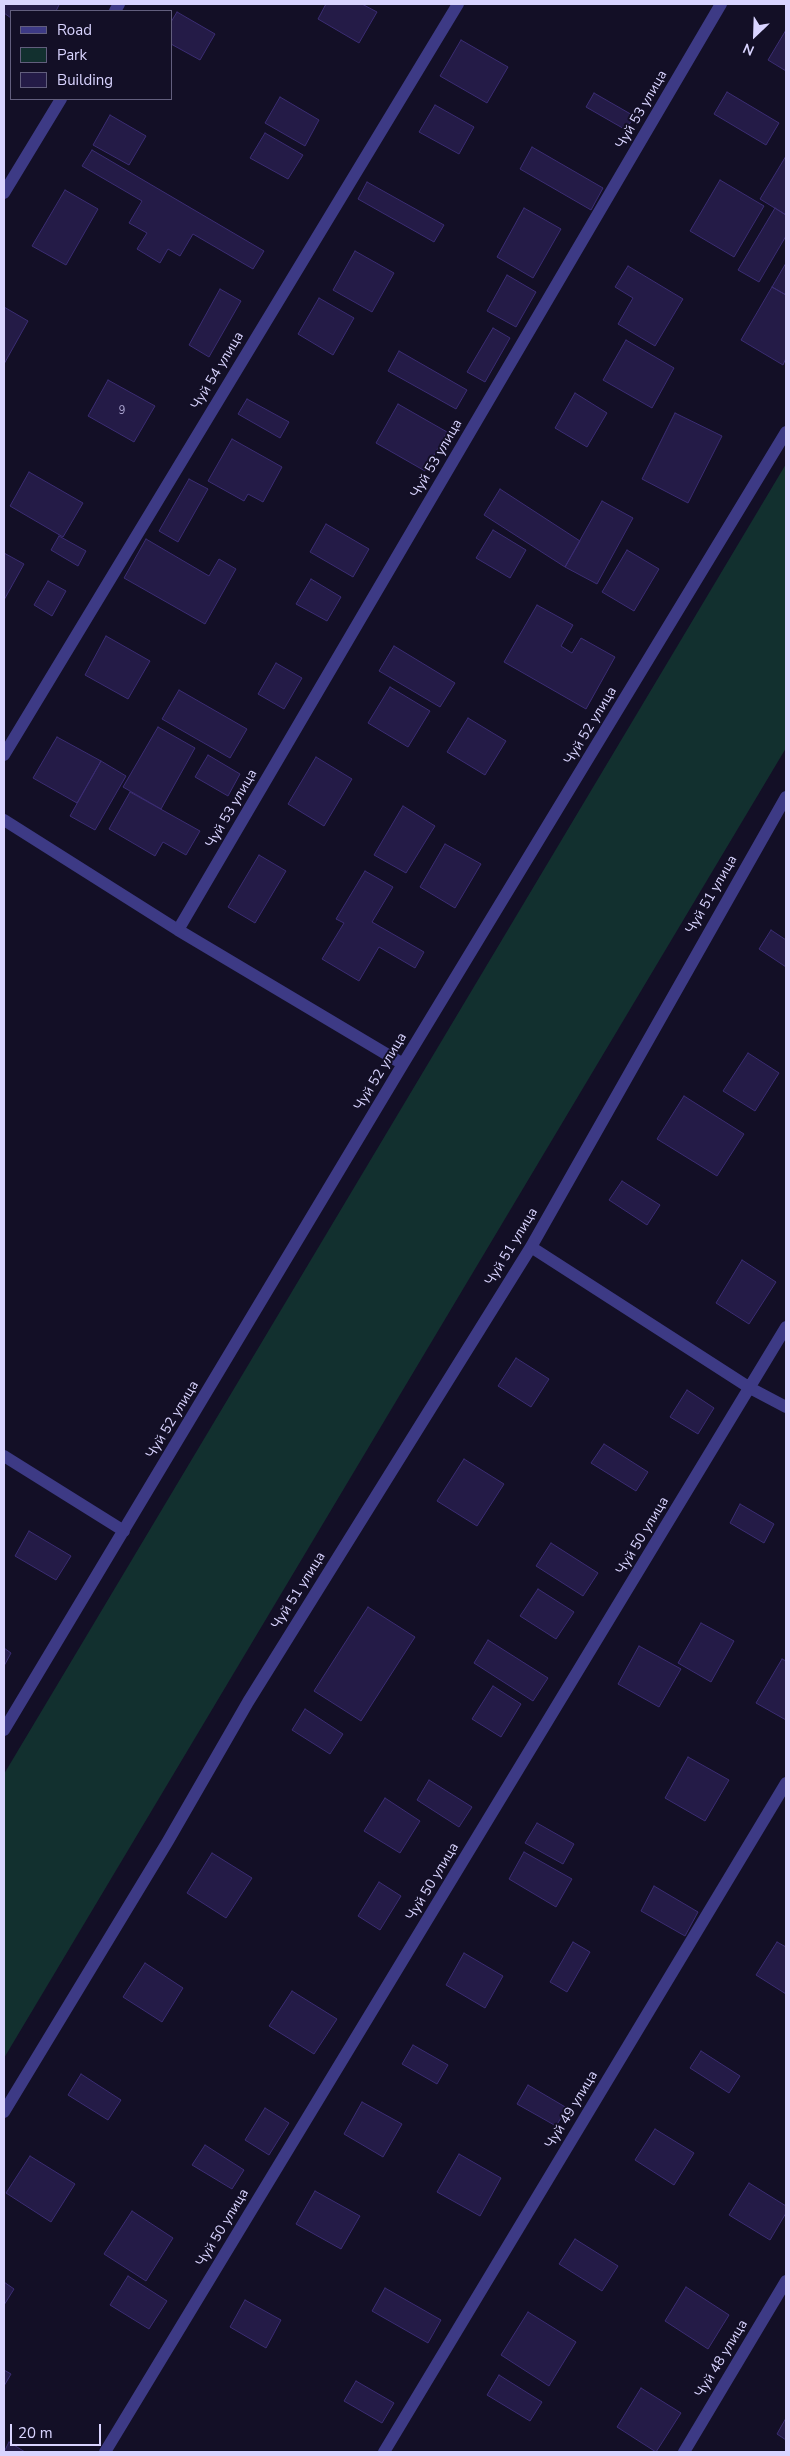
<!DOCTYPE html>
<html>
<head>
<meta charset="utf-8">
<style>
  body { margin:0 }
  #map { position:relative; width:790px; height:2456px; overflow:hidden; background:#130f26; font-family:"Nunito Sans",sans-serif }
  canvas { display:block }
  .frame { position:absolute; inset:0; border:5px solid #d9d4ff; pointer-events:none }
  .legend { position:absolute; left:10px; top:10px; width:162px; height:90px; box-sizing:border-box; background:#130f26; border:1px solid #625e7d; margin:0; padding:6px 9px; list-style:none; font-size:15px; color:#d9d4ff }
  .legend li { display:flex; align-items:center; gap:10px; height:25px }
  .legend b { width:25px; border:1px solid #625e7d }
  .north { position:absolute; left:730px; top:10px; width:50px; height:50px; -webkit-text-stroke:4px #130f26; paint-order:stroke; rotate:204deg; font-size:14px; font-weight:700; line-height:20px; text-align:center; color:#d9d4ff }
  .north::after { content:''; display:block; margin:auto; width:18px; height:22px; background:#d9d4ff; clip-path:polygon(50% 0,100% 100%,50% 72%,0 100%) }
  .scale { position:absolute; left:10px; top:2424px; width:91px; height:22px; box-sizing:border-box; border:2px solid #d9d4ff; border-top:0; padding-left:6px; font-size:15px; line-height:18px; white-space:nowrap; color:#d9d4ff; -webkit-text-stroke:4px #130f26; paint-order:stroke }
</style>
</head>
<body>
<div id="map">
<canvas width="790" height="2456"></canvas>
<div class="frame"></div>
<ul class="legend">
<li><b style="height:6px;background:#3d3a85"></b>Road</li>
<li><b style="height:14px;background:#12302f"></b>Park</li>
<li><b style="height:14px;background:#241b47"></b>Building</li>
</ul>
<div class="north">N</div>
<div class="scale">20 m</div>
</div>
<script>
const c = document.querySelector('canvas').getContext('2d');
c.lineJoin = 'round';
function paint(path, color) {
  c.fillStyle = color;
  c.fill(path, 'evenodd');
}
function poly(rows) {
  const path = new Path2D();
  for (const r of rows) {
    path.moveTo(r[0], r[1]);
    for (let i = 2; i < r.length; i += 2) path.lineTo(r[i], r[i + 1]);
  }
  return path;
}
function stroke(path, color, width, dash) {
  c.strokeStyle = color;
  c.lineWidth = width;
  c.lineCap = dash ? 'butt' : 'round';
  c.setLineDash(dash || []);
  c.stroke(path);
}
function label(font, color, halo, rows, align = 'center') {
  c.font = font + ' "Nunito Sans",sans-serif';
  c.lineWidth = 4;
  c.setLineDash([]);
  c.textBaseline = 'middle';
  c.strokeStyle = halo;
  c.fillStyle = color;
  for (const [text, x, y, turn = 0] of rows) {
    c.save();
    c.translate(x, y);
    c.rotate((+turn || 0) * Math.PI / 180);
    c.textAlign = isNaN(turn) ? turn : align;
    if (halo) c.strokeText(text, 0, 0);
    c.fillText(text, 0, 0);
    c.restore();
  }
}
const green = poly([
  [786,464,786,748,4,2058,4,1774]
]);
const building = poly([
  [4,4,57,4,59,5,56,11,11,11,11,18,4,13,4,4],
  [326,4,362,4,377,12,359,43,318,19,326,4],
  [177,12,215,34,200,60,171,44,171,22,177,12],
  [786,30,786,71,768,60,786,30],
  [461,40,508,67,487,103,440,76,461,40],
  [727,92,779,123,766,145,714,114,727,92],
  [594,93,634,116,626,130,586,107,594,93],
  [280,97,319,120,305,146,265,123,280,97],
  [435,105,474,127,459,154,419,132,435,105],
  [110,115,146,136,129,165,93,145,110,115],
  [265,133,303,155,288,179,250,158,265,133],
  [532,147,603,188,591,210,520,169,532,147],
  [92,150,264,251,253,269,193,234,180,256,168,249,160,263,137,249,147,233,129,223,142,201,82,166,92,150],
  [786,156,786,215,760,199,786,156],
  [720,180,764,206,734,257,690,231,720,180],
  [367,182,444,225,434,242,358,199,367,182],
  [65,190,98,209,66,265,32,246,65,190],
  [524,208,561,229,533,278,497,257,524,208],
  [775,208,786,215,786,236,759,282,738,270,775,208],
  [355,251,394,273,372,312,333,290,355,251],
  [786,263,786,295,772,287,786,263],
  [628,266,683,299,655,346,618,324,633,298,615,287,628,266],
  [507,275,536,292,516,327,487,311,507,275],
  [772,287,786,295,786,358,783,365,741,340,772,287],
  [220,289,241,301,209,357,189,345,220,289],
  [319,298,354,318,333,355,298,334,319,298],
  [4,307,28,321,4,364,4,307],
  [493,328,510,338,485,382,467,372,493,328],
  [626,340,674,368,652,408,603,380,626,340],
  [399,351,467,390,456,409,388,371,399,351],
  [108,380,155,406,134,442,88,416,108,380],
  [575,393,607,413,587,447,555,428,575,393],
  [247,399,289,422,280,438,238,414,247,399],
  [398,404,447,432,425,471,376,443,398,404],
  [675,413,722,436,688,503,642,479,675,413],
  [232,439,282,467,263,502,248,494,244,501,208,481,232,439],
  [29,472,83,503,63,537,10,506,29,472],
  [189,479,208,489,178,542,159,531,189,479],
  [500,489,580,541,565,567,484,515,500,489],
  [602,501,633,518,597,584,565,567,602,501],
  [326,524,369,549,353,577,310,552,326,524],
  [493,530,526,550,510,578,476,558,493,530],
  [59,536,86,551,78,566,51,550,59,536],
  [146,539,209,576,219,559,236,569,205,624,124,578,146,539],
  [627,550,659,569,634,611,602,592,627,550],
  [4,553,24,564,4,600,4,553],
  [311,579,341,597,327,621,296,604,311,579],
  [48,581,66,591,52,616,34,605,48,581],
  [537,605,573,625,561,646,572,653,581,638,615,657,586,709,504,662,537,605],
  [106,636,150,661,128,699,85,675,106,636],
  [394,646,455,683,440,707,379,671,394,646],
  [276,663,302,678,284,709,258,694,276,663],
  [390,687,430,711,408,747,368,723,390,687],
  [179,690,247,729,230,758,162,719,179,690],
  [468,718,506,741,485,775,447,752,468,718],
  [158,727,195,748,161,809,123,787,158,727],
  [57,737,101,761,77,803,33,778,57,737],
  [208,755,240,774,228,796,195,777,208,755],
  [316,757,352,779,324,826,288,804,316,757],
  [101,761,126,776,95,830,70,816,101,761],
  [130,792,200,831,186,855,163,842,155,856,109,829,130,792],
  [403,806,435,826,406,873,374,855,403,806],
  [445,844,481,864,455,908,420,887,445,844],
  [259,855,286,871,255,923,228,907,259,855],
  [365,871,393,887,372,922,424,952,415,968,379,947,359,981,322,959,344,923,336,919,365,871],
  [771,930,786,940,786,967,759,949,771,930],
  [748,1053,779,1073,755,1111,723,1091,748,1053],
  [684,1096,744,1134,717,1176,657,1139,684,1096],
  [622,1181,660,1205,647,1225,609,1200,622,1181],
  [742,1260,776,1282,749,1324,716,1303,742,1260],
  [516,1358,549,1379,531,1407,498,1386,516,1358],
  [687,1390,714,1408,698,1434,670,1417,687,1390],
  [604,1444,648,1472,636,1491,591,1463,604,1444],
  [464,1459,504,1484,477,1526,437,1501,464,1459],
  [740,1504,774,1524,764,1543,730,1523,740,1504],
  [29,1531,71,1556,56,1580,15,1556,29,1531],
  [551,1543,598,1573,583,1596,536,1566,551,1543],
  [538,1589,574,1612,556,1639,520,1616,538,1589],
  [368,1607,415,1637,361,1721,314,1691,368,1607],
  [701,1623,734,1641,711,1682,678,1663,701,1623],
  [488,1640,548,1678,533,1701,474,1663,488,1640],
  [639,1646,681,1669,659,1707,618,1684,639,1646],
  [4,1648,11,1653,4,1666,4,1648],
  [782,1659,786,1661,786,1720,756,1703,782,1659],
  [493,1686,521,1704,501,1737,472,1719,493,1686],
  [305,1709,343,1734,330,1754,292,1730,305,1709],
  [688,1757,729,1780,705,1821,665,1798,688,1757],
  [429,1780,472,1807,459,1827,417,1800,429,1780],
  [385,1798,420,1821,400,1853,364,1831,385,1798],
  [537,1823,574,1844,563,1864,525,1843,537,1823],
  [524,1852,572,1879,556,1907,509,1879,524,1852],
  [212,1853,252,1878,226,1918,187,1893,212,1853],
  [379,1882,401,1896,380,1930,358,1916,379,1882],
  [654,1886,698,1912,685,1936,641,1911,654,1886],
  [573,1942,590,1952,567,1992,550,1982,573,1942],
  [777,1942,786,1947,786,1994,756,1975,777,1942],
  [464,1953,503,1976,485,2008,446,1985,464,1953],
  [145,1963,183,1988,162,2022,123,1997,145,1963],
  [292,1991,337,2019,314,2054,269,2026,292,1991],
  [413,2045,448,2065,437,2084,402,2064,413,2045],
  [701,2051,740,2076,729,2093,690,2068,701,2051],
  [81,2074,121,2100,108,2120,68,2095,81,2074],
  [528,2085,567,2108,556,2126,517,2104,528,2085],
  [362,2102,402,2124,383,2157,344,2134,362,2102],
  [265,2108,289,2123,269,2155,245,2140,265,2108],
  [655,2129,694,2153,674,2185,635,2160,655,2129],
  [205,2145,244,2170,232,2189,192,2165,205,2145],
  [459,2154,501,2178,480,2216,437,2192,459,2154],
  [30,2156,75,2184,51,2222,6,2193,30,2156],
  [749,2183,786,2206,786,2213,770,2240,729,2215,749,2183],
  [315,2191,360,2216,341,2249,296,2224,315,2191],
  [132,2211,173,2238,146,2281,104,2254,132,2211],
  [575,2239,618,2266,602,2291,559,2264,575,2239],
  [128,2276,167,2301,149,2329,110,2305,128,2276],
  [4,2282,14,2289,4,2305,4,2282],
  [686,2287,729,2315,708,2349,665,2321,686,2287],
  [385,2288,441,2320,428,2343,372,2311,385,2288],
  [245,2300,281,2320,266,2348,230,2327,245,2300],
  [528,2312,576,2342,549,2386,501,2355,528,2312],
  [4,2370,11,2374,4,2386,4,2370],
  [499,2375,542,2402,530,2421,487,2395,499,2375],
  [356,2381,394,2403,382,2423,344,2401,356,2381],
  [641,2388,681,2413,656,2452,617,2427,641,2388],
  [786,2418,786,2440,777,2434,786,2418],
  [9,2442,25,2452,4,2452,9,2442]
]);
const minor = poly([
  [115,11,119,4],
  [4,193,61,99],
  [4,755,458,4],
  [4,820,178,930,403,1064],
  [178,930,721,4],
  [531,1247,750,1388,786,1407],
  [4,1456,124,1531],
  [4,1730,403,1064,786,432],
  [4,2112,168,1841,248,1702,531,1247,786,797],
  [105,2452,786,1327],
  [384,2452,786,1783],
  [684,2452,786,2281]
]);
const numberNames = [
  ["9",122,411]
];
const streetNames = [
  ["Чуй 53 улица",642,110,-60],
  ["Чуй 54 улица",218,371,-59],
  ["Чуй 53 улица",437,459,-60],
  ["Чуй 52 улица",591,726,-59],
  ["Чуй 53 улица",232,809,-60],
  ["Чуй 51 улица",712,895,-60],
  ["Чуй 52 улица",381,1072,-59],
  ["Чуй 51 улица",512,1247,-59],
  ["Чуй 52 улица",173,1420,-59],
  ["Чуй 50 улица",643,1536,-59],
  ["Чуй 51 улица",299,1591,-58],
  ["Чуй 50 улица",433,1882,-59],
  ["Чуй 49 улица",572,2110,-59],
  ["Чуй 50 улица",223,2228,-59],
  ["Чуй 48 улица",722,2359,-59]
];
paint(green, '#12302f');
paint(building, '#241b47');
stroke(building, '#3b2d73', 1);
stroke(minor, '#3d3a85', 12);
label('11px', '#aca6d1', null, numberNames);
label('14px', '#d9d4ff', '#130f26', streetNames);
</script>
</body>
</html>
